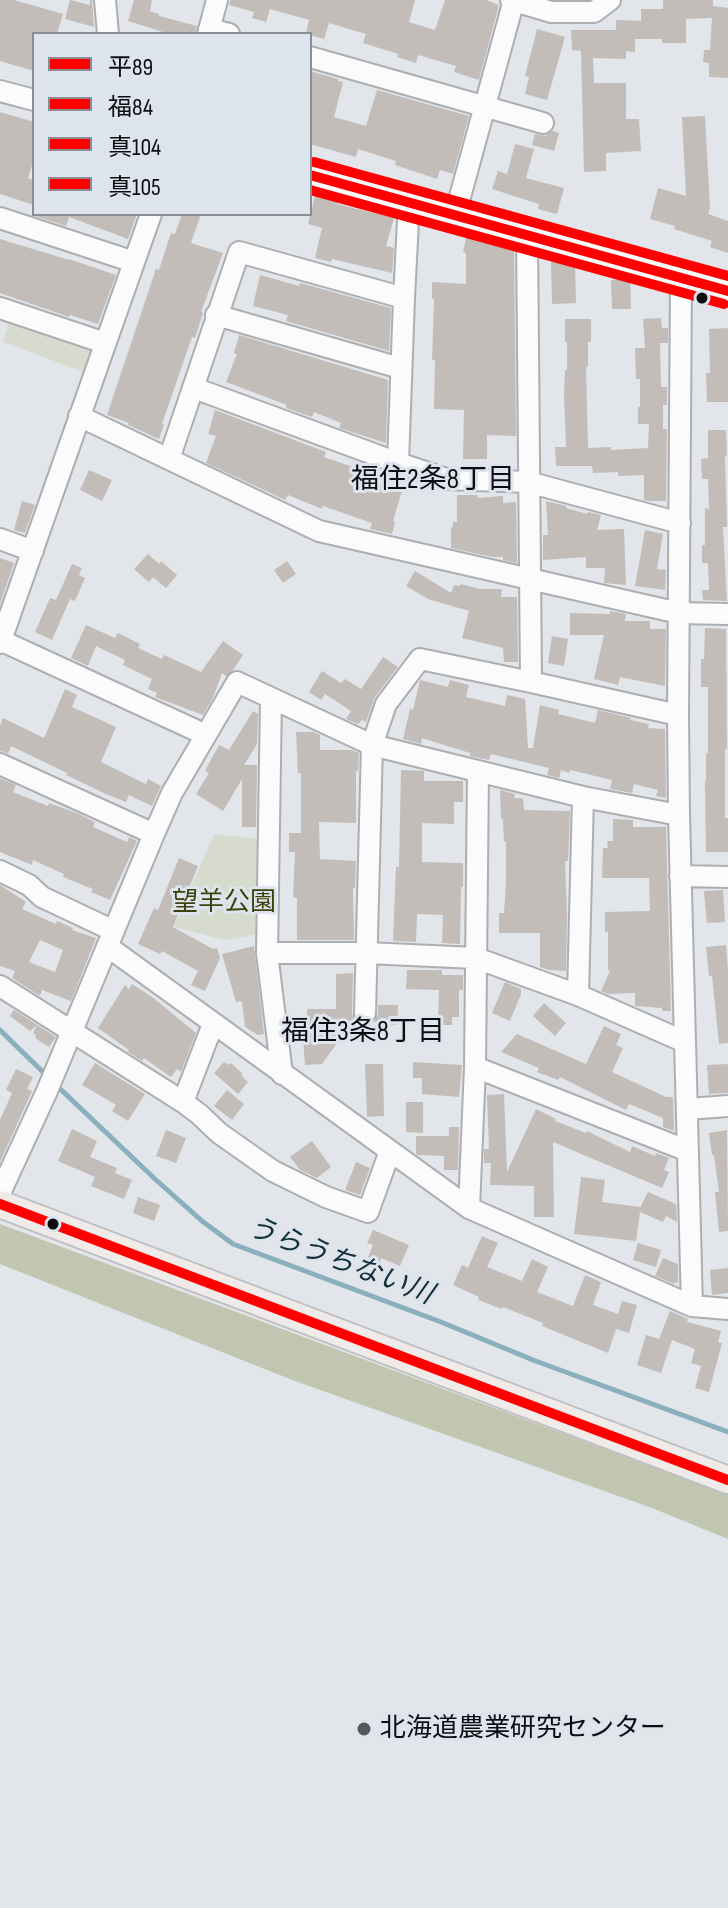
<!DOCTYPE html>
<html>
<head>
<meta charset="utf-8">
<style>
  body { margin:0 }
  #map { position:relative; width:728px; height:1908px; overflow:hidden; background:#e2e5ea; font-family:"Sofia Sans Condensed","Noto Sans JP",sans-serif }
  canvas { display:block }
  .legend { position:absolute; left:32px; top:32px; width:280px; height:184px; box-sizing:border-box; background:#dee4ed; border:2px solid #8a8e95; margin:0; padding:10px 14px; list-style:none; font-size:24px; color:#0b0d10 }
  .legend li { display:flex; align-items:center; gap:16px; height:40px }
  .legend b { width:40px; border:2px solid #8a8e95 }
</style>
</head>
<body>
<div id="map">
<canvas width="728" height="1908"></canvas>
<ul class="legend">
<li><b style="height:10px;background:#f00"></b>平89</li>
<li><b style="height:10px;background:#f00"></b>福84</li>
<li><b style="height:10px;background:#f00"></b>真104</li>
<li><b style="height:10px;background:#f00"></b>真105</li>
</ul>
</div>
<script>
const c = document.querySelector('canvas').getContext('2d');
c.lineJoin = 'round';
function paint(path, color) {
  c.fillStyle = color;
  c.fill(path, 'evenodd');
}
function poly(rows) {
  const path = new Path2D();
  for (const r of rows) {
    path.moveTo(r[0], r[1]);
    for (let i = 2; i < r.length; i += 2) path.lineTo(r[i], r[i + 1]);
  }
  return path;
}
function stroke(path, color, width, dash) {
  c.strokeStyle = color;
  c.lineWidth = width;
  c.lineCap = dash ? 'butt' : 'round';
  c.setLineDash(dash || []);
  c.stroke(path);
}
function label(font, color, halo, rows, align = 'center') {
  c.font = font + ' "Sofia Sans Condensed","Noto Sans JP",sans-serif';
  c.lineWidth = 6;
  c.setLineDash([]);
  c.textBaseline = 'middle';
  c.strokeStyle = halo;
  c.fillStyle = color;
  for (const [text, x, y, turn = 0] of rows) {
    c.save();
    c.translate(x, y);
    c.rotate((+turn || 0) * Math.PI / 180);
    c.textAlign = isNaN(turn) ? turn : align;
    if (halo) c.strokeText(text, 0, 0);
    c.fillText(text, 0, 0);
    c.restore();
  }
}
const green = poly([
  [11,315,101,347,89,374,3,342],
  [214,834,258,839,259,934,225,940,174,927]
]);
const forest = poly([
  [0,1224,728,1495,728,1539,652,1508,295,1381,0,1264]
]);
const stream = poly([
  [0,1030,48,1077],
  [55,1084,155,1179,202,1221,233,1244,441,1322,533,1360,728,1432]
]);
const building = poly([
  [0,0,14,0,63,14,57,34,34,34,34,71,0,61],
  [70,0,90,5,90,0,92,0,94,27,65,19],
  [134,0,152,0,150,11,159,14,159,16,197,26,195,34,169,34,128,21],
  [230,0,415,0,409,22,435,30,445,0,486,0,499,5,479,80,454,72,456,66,418,55,416,63,397,57,398,54,363,43,366,34,329,23,324,39,306,34,309,20,270,9,266,22,252,18,254,12,229,5],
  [663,0,713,0,713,6,728,8,728,78,709,77,709,63,703,62,704,50,710,50,712,18,686,19,686,43,662,43,662,39,635,39,635,52,626,51,626,59,593,58,594,83,626,83,626,119,639,119,641,151,606,153,606,171,584,172,581,51,572,50,571,30,616,30,616,20,641,21,641,9,663,9],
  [537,29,565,37,547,100,525,94,529,77,525,76],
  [310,71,338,79,338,81,343,82,334,117,366,126,377,90,469,116,453,174,440,170,437,179,395,165,396,161,358,149,356,157,310,144],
  [0,112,34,122,34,159,28,178,34,180,34,205,0,194],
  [705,116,710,208,708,214,728,221,728,253,710,247,712,241,674,229,675,226,650,219,658,188,686,196,682,117],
  [553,131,559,133,554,151,532,145,535,134,545,136],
  [515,144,534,149,526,178,564,188,557,214,538,209,539,204,492,189,498,171,507,174],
  [316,192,338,198,337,204,394,218,386,246,394,248,392,273,332,259,331,262,315,258,322,228,308,224],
  [70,214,137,214,128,239,69,217,66,226,32,215],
  [182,214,201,214,191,243,223,253,201,312,203,313,195,338,192,337,162,424,164,424,159,439,128,425,129,423,107,415,156,269,159,270,171,233,175,234],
  [467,234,514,245,516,436,487,435,487,459,463,459,464,410,434,409,435,360,432,360,434,299,432,299,432,282,466,284,466,253,463,252],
  [0,239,69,260,69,259,116,275,98,324,70,315,69,317,0,293],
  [551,262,575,262,576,303,552,304],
  [260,275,299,286,300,283,391,308,389,351,286,321,288,315,253,306],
  [630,279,631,309,612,309,611,280],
  [661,318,662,328,668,328,668,343,660,343,661,387,667,387,667,405,663,405,663,429,667,429,666,501,650,501,644,500,644,475,618,476,618,472,593,473,592,466,556,466,555,447,566,447,564,395,565,370,567,370,567,342,565,342,565,319,591,319,591,342,588,342,588,367,586,367,588,448,611,447,611,450,648,448,649,424,638,424,638,407,640,407,640,379,636,379,635,348,645,348,643,319],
  [728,328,728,402,707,402,706,373,710,373,709,329],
  [239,335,388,380,386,443,339,428,341,423,314,412,312,417,286,408,287,405,226,382,237,354,234,353],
  [215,410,326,452,324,457,353,467,355,463,376,471,372,481,402,491,393,521,395,522,392,534,370,529,372,523,323,506,322,509,288,495,285,500,206,463,216,436,208,434],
  [708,430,726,430,727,456,725,456,727,527,723,527,727,601,703,600,702,590,709,590,708,563,702,563,702,545,705,545,705,508,709,509,708,479,702,479,701,459,708,458],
  [89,470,112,480,102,501,80,490],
  [457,495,478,495,478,498,503,496,503,503,516,502,517,563,503,560,503,557,492,557,451,548,451,527,453,527,453,522,457,522],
  [22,501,35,505,25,533,14,530],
  [546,501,566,506,566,508,587,514,588,512,601,515,597,530,624,529,626,585,604,583,605,568,586,568,586,557,543,560,543,535,548,535],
  [645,530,663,534,657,569,666,570,665,590,635,586],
  [148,554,159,564,161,561,177,575,166,588,153,577,149,582,134,569],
  [0,558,14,563,0,604],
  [287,561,296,574,283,583,274,570],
  [72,564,82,568,79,575,85,578,75,601,70,599,52,640,35,632,50,598,56,600],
  [415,571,451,593,454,585,460,586,461,584,480,589,502,589,501,597,517,597,518,662,504,662,503,648,462,638,469,611,428,599,406,586],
  [610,611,626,614,625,621,650,621,650,629,666,629,665,686,620,677,618,685,594,679,604,635,570,635,570,613,610,614],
  [86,625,115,638,118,633,140,644,138,648,162,659,164,655,201,672,223,641,243,655,233,670,226,676,222,673,213,698,203,715,155,697,157,693,148,689,152,679,123,665,125,660,96,646,88,666,71,658],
  [705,628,726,629,727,749,725,749,725,818,728,818,728,852,706,852,705,781,706,781,706,753,708,753,708,687,701,687,701,659,704,659],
  [552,636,568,639,564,666,548,663],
  [383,657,398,667,375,697,366,722,362,720,358,724,346,719,351,711,325,694,321,700,309,692,322,671,341,683,345,679,361,689],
  [420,680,448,687,450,680,469,685,466,697,505,706,507,695,525,699,528,748,533,748,540,705,559,710,558,714,595,723,598,710,631,718,630,720,649,724,648,728,665,729,666,798,656,796,658,790,634,784,632,793,610,789,612,780,570,770,569,773,561,770,559,778,547,775,549,768,491,754,489,760,470,756,470,753,422,738,421,744,403,739,410,709,413,710],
  [65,689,77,695,72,707,116,727,101,762,146,784,148,779,161,786,152,806,129,795,126,802,106,794,66,775,67,773,11,746,8,753,0,751,0,726,3,718,44,738],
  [253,711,258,714,257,744,244,765,257,765,256,827,242,827,242,779,223,811,196,794,209,773,205,771,219,745,229,750],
  [296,732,313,732,320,735,320,750,352,750,359,753,358,771,356,771,356,823,319,822,320,859,356,861,355,888,353,888,354,940,297,940,297,898,293,897,295,852,289,852,289,833,301,833,301,773,298,773],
  [401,770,424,771,424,781,463,781,463,802,454,802,454,824,422,823,422,862,463,863,463,887,461,887,460,944,442,943,443,915,417,914,416,942,393,941,396,867,399,867],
  [0,778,16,785,13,792,48,806,49,803,79,814,95,822,93,827,127,842,129,837,137,841,110,900,91,892,93,889,63,877,64,874,33,860,32,865,0,852],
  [500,790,515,794,514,798,523,798,524,810,570,811,568,861,565,861,567,915,566,971,549,970,540,967,540,933,499,933,499,913,504,913,506,883,506,841,504,842,503,819,501,819],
  [613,819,633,820,633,827,666,827,671,1011,662,1011,662,1008,635,1006,635,993,608,994,601,991,610,971,608,970,608,932,605,932,605,912,650,911,649,878,602,878,603,848,608,848,607,841,613,841],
  [179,858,198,866,173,927,213,949,217,948,220,958,205,991,191,985,198,971,162,951,160,954,138,944,154,908,158,910],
  [0,885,26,902,22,909,56,924,57,921,73,928,72,930,96,938,71,1001,42,990,40,996,12,978,15,971,0,966],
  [40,940,63,950,55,972,29,962],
  [723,890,725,922,707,923,704,891],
  [726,945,728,970,728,1043,719,1044,712,976,709,976,706,947],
  [254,946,264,1034,258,1035,245,1027,242,1001,236,1002,222,954],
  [407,970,442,970,442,975,463,975,463,990,459,990,459,1017,452,1017,452,1025,438,1025,439,990,406,989],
  [353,973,352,1013,356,1022,326,1023,340,1039,322,1064,305,1065,303,1038,307,1037,307,1009,336,1009,336,974],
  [505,982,521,989,521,994,510,1021,492,1013],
  [132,984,152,997,196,1033,181,1072,177,1069,171,1077,144,1058,142,1061,127,1051,129,1050,98,1028,125,985,129,989],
  [544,1003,566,1023,555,1036,533,1016],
  [378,1005,398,1005,397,1025,379,1024,379,1021,374,1022,378,1014],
  [14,1010,37,1025,30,1031,10,1016],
  [37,1025,56,1037,49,1047,35,1038,36,1035,33,1033],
  [604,1026,621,1034,616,1045,623,1048,612,1072,666,1097,673,1097,674,1131,663,1127,663,1118,629,1104,626,1110,560,1077,558,1080,537,1072,539,1068,501,1052,517,1034,586,1064],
  [224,1062,229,1065,231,1063,243,1074,241,1075,248,1082,238,1094,214,1073],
  [413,1062,462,1065,459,1097,422,1094,422,1078,413,1078],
  [95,1063,145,1094,128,1121,112,1111,116,1105,82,1085],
  [365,1064,383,1064,384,1116,367,1117],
  [728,1064,728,1093,709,1094,707,1065],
  [16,1069,33,1077,27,1089,32,1091,0,1162,0,1120,12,1093,6,1090],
  [227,1090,244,1104,232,1120,214,1106],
  [504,1094,507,1172,536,1109,556,1119,555,1121,586,1133,587,1131,630,1152,632,1146,655,1156,656,1153,669,1158,664,1170,669,1172,662,1188,553,1142,554,1217,534,1217,534,1186,490,1185,491,1163,484,1163,484,1149,489,1149,487,1095],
  [406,1102,423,1102,423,1133,406,1132],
  [449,1127,459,1127,458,1170,444,1170,444,1156,418,1155,416,1154,416,1136,449,1136],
  [72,1129,97,1141,90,1157,117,1168,115,1173,132,1180,124,1199,91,1186,95,1177,58,1161],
  [166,1130,186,1138,176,1163,156,1156],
  [727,1130,728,1231,719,1232,715,1192,719,1192,714,1155,712,1155,709,1133],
  [312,1141,331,1167,317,1178,300,1170,290,1157],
  [356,1162,370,1168,360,1195,345,1190],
  [581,1177,605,1180,602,1202,640,1207,640,1208,648,1192,676,1204,677,1222,666,1216,663,1222,640,1212,636,1241,574,1234],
  [138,1197,160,1205,154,1221,133,1213],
  [373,1230,409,1245,400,1266,381,1258,380,1262,368,1257,373,1245,367,1243],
  [482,1236,498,1243,487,1267,522,1281,532,1259,548,1267,537,1292,573,1306,585,1275,601,1282,593,1305,618,1314,622,1301,637,1305,629,1333,616,1329,608,1353,542,1326,543,1323,503,1307,502,1309,478,1300,479,1297,453,1285,462,1265,468,1268],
  [638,1243,661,1250,656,1267,633,1260],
  [663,1258,678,1264,678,1283,675,1282,674,1284,655,1276],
  [728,1268,728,1293,712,1295,710,1270],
  [670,1311,688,1319,687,1322,721,1331,718,1342,722,1343,709,1392,695,1388,701,1366,691,1363,695,1349,672,1340,661,1373,637,1365,646,1335,659,1339]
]);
const minor = poly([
  [105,0,108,34],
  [511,0,551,12,594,12,610,0],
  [209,29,229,34],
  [208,34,217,0],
  [310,57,543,123],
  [0,91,34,100],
  [310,175,728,291],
  [455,215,514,0],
  [0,218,134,262],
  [527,235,531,682],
  [404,298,398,463,446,479,528,482,680,523],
  [0,308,105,343],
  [216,315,400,368],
  [194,388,398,463],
  [79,416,319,531,679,613,728,614],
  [169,459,239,252,404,298,409,202],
  [0,539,33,551],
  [0,640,206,735],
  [0,643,151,214],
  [271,698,267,953,282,1074],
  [0,764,154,834],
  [679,815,678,715,681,278],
  [0,871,29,885,42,897,114,931],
  [680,876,728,877],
  [267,953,366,953,476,958,578,995,685,1042],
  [0,986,183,1102,199,1114,219,1133,273,1171,326,1197,368,1212,390,1151],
  [578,995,583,797],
  [365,1013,372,745,386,704,420,659,531,682,678,715],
  [475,1067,688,1151],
  [183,1102,213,1024],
  [688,1109,728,1106],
  [0,1193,47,1091,154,834,172,793,237,682,372,745,583,797,679,815,692,1306,469,1208,107,946],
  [469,1208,475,1067,478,772],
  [692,1306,728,1309]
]);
const major = poly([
  [0,1204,728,1480]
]);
const bus1 = poly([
  [0,1204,728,1480]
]);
const bus2 = poly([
  [310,175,728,291]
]);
const bus3 = poly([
  [310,190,724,304]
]);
const bus4 = poly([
  [314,162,728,276]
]);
const markers = [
  [702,298,7,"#0b0d10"],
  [53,1224,7,"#0b0d10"],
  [364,1729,8,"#56595c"]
];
const parkNames = [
  ["望羊公園",224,903]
];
const poiNames = [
  ["北海道農業研究センター",380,1729]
];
const neighbourhoodNames = [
  ["福住2条8丁目",433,481],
  ["福住3条8丁目",363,1033]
];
const waterNames = [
  ["うらうちない川",340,1262,21]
];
paint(green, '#d7dbcd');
paint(forest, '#c0c6af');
stroke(stream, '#89b0bc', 5);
paint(building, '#c2bdb8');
stroke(minor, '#acaeb2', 24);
stroke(major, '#bfc0c3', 30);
stroke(minor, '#fbfbfc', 20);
stroke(major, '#f0ebe8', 26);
stroke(bus1, '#f00', 10);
stroke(bus2, '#f00', 10);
stroke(bus3, '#f00', 10);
stroke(bus4, '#f00', 10);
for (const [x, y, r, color] of markers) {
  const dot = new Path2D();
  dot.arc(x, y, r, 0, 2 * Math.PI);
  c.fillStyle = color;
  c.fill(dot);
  stroke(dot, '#dee4ed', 3);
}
label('26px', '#3d410a', '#dee4ed', parkNames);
label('26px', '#0b0d10', '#dee4ed', poiNames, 'left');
label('28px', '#0b0d10', '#dee4ed', neighbourhoodNames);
label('italic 28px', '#132f37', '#dee4ed', waterNames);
</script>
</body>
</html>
